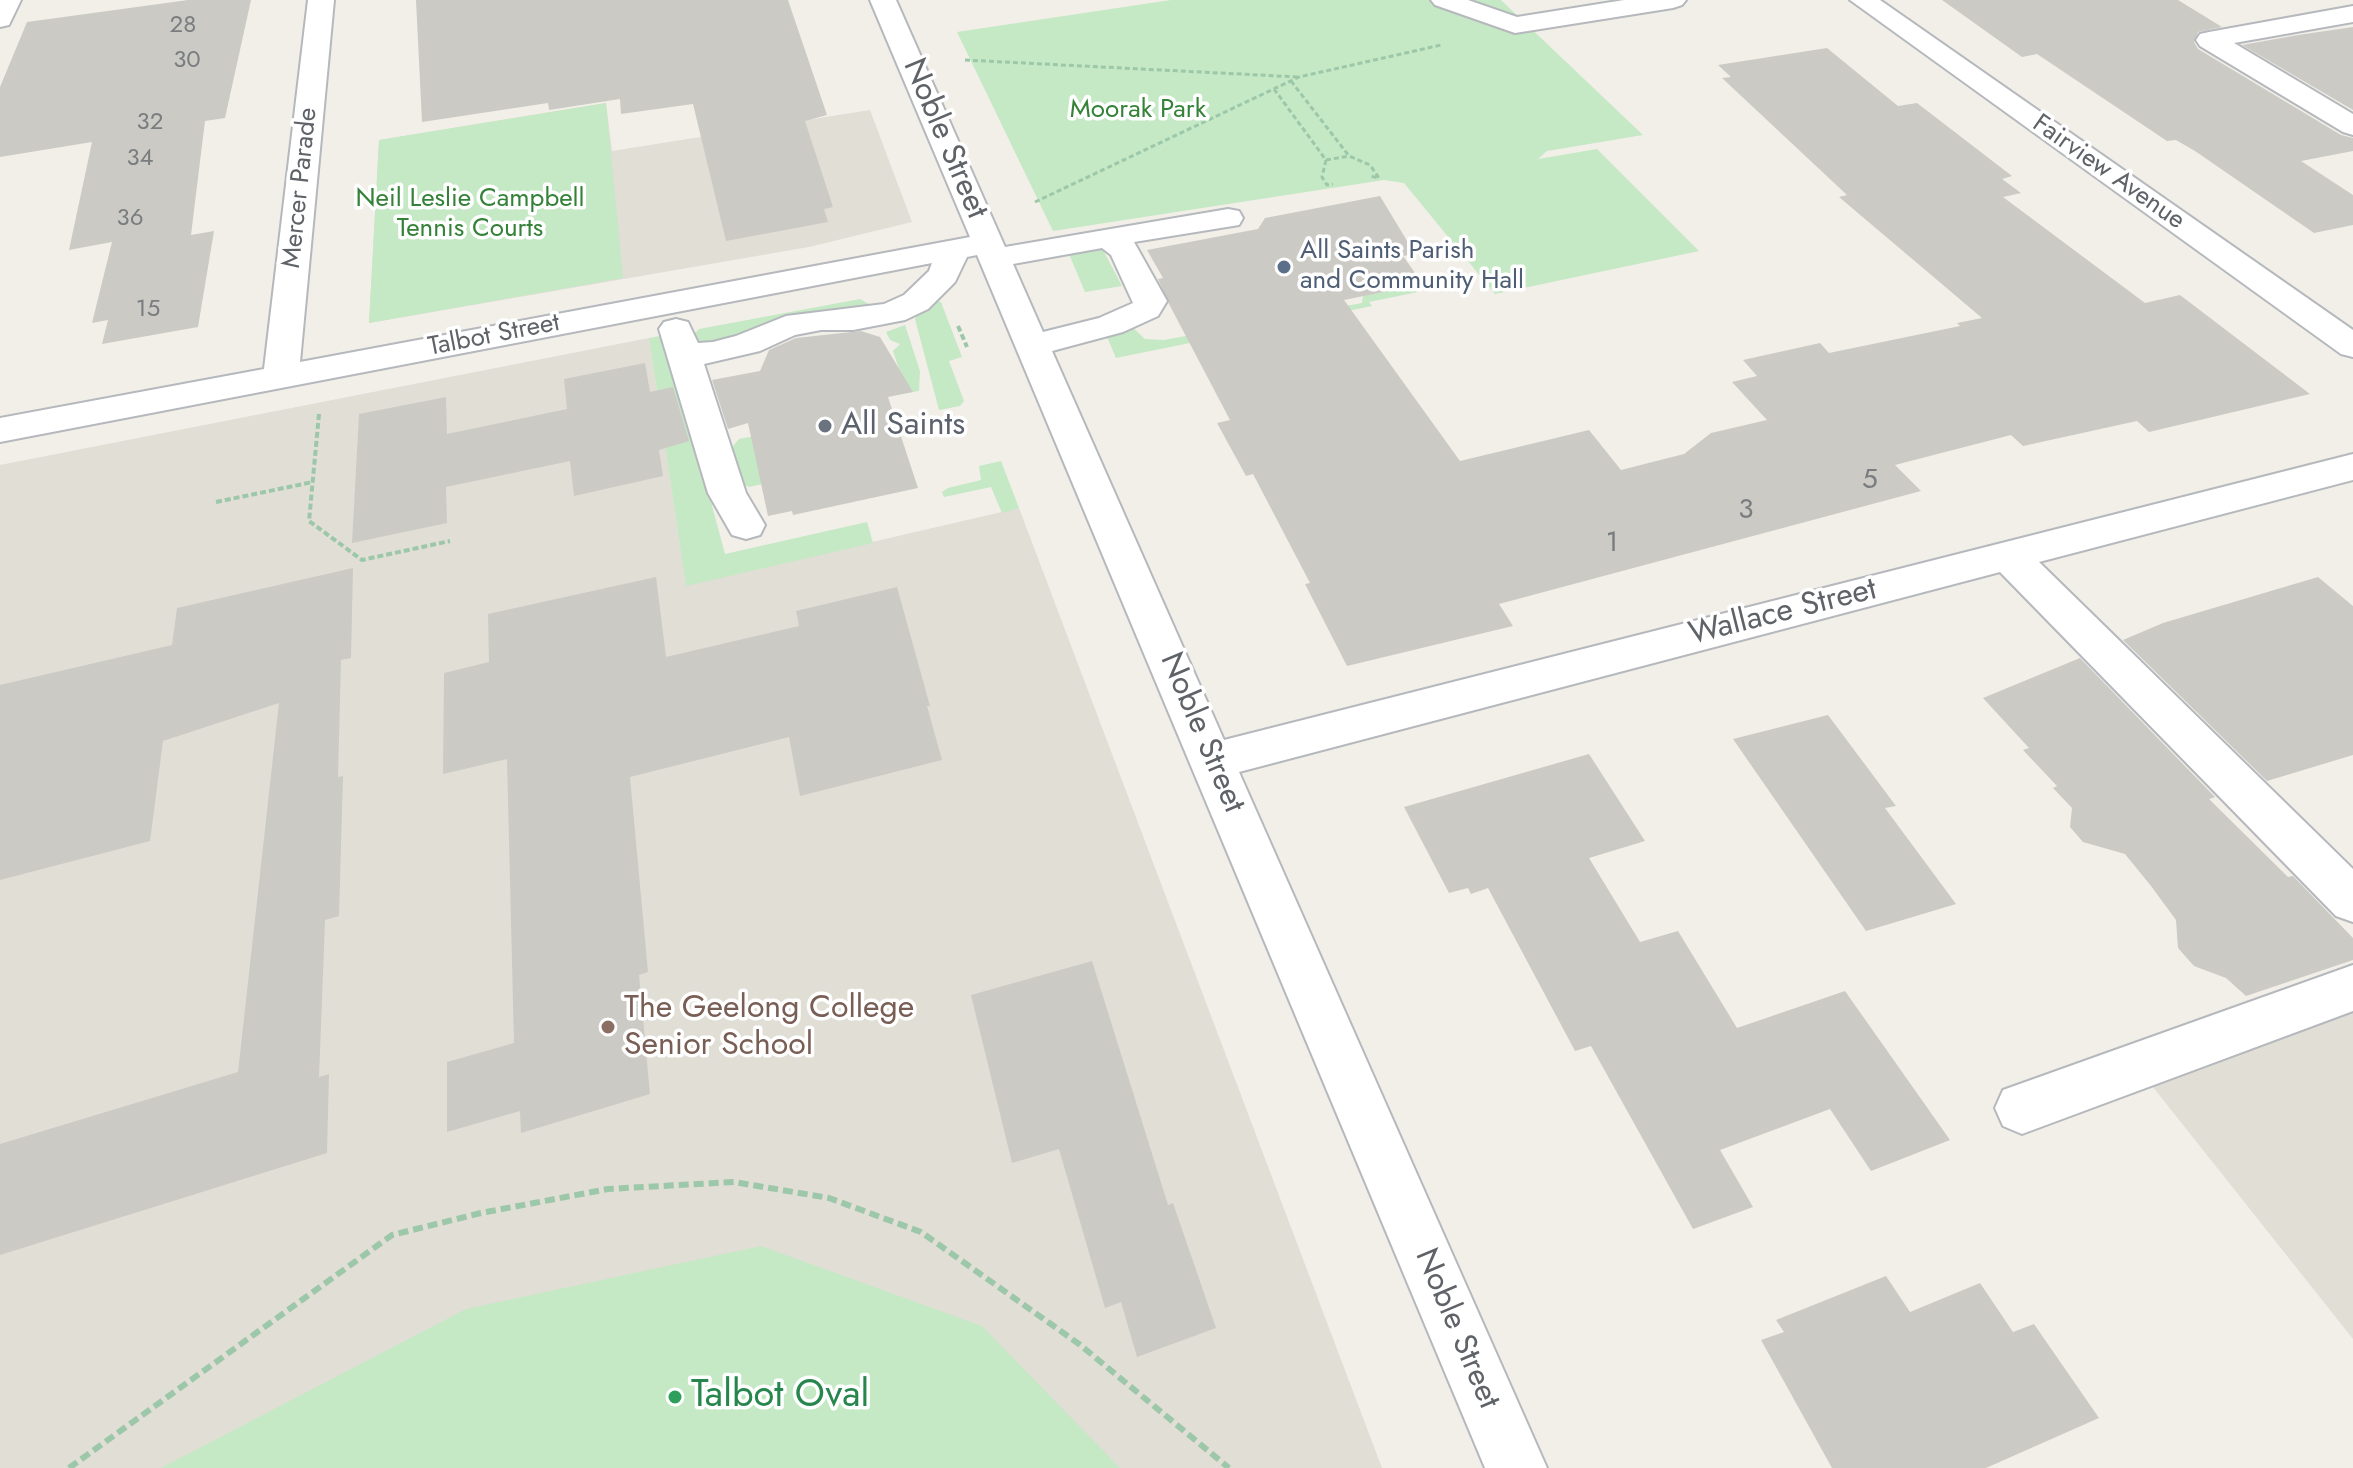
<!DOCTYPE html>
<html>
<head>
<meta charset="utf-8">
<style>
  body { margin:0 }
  canvas { display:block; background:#f1efe8 }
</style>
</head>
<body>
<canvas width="2353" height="1468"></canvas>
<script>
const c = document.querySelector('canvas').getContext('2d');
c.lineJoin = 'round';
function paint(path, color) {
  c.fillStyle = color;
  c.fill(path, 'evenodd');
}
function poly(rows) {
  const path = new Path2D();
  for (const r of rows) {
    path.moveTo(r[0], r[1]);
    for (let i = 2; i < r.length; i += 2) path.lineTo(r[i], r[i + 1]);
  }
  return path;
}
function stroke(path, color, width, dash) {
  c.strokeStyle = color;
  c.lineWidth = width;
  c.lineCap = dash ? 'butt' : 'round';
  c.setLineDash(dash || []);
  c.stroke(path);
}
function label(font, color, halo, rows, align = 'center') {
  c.font = font + ' Jost,sans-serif';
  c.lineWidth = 7;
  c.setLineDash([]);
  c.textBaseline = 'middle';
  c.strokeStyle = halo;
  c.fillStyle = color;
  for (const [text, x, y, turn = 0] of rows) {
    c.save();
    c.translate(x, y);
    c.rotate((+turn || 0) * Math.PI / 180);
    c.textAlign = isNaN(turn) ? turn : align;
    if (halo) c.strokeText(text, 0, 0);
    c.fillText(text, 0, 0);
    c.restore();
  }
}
const education = poly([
  [606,103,612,151,870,110,912,222,809,247,369,323,379,140],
  [649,338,686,585,1019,508,1382,1468,0,1468,0,465],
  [2353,1004,2353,1339,2145,1077]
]);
const green = poly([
  [1171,0,1501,0,1643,135,1547,151,1538,159,1597,149,1699,251,1495,294,1404,183,1384,180,1053,231,957,32],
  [606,103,623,278,369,323,379,140],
  [1102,248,1122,286,1085,292,1069,254],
  [1411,286,1418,292,1369,302,1372,306,1116,358,1107,337,1130,325,1145,339,1164,340,1362,303,1363,296],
  [860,299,876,308,719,343,700,343,695,341,693,335,699,329],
  [936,301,941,302,962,357,949,361,964,401,960,406,939,410,915,319,920,309],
  [905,325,920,371,919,391,907,393,893,351,900,344,890,340,886,332],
  [666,335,725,554,867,522,873,543,686,586,649,338],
  [761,435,771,482,749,487,740,483,733,446,739,439],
  [1001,461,1019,508,1002,513,991,487,944,497,942,492,948,488,981,480,979,466],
  [761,1246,982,1326,1120,1468,161,1468,466,1309]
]);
const building = poly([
  [188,0,251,0,225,118,205,121,191,235,214,231,198,327,102,344,108,320,92,323,112,242,69,250,92,142,0,157,0,87,27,22],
  [416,0,788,0,827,115,805,121,833,207,824,209,828,222,726,241,693,104,621,114,620,99,549,110,548,103,422,122],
  [1942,0,2178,0,2222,27,2198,32,2194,42,2198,49,2341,135,2353,138,2353,151,2301,161,2353,195,2353,225,2314,233,2195,151,2176,140,2167,141,2037,54,2022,57],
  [2353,27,2353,110,2242,45,2298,35],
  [1827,48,1898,106,1917,103,2012,176,2002,179,2021,193,2003,197,2145,303,2180,295,2310,394,2149,432,2137,421,2023,446,2011,435,1895,465,1921,491,1499,604,1513,626,1347,666,1305,584,1310,583,1253,474,1246,476,1217,423,1230,420,1169,304,1158,279,1163,278,1147,250,1258,229,1265,218,1380,196,1415,254,1403,256,1423,284,1344,300,1460,461,1589,430,1621,470,1684,454,1711,433,1767,420,1732,382,1757,376,1743,360,1820,343,1829,353,1960,326,1957,323,1982,318,1839,197,1847,195,1722,78,1731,77,1718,65],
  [861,331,880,337,913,392,888,397,918,488,793,515,792,511,768,516,748,423,728,429,712,380,760,371,769,350,796,338],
  [645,363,650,392,673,387,689,441,659,450,663,476,574,496,570,461,446,487,447,523,352,543,359,414,446,397,447,434,567,409,564,379],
  [353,568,351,658,341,660,338,777,343,776,339,916,325,920,319,1077,329,1074,327,1153,0,1255,0,1144,238,1072,279,703,163,741,150,841,0,880,0,685,172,645,177,608],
  [656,577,666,657,799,626,796,611,897,587,930,706,927,706,942,760,800,796,789,737,630,777,648,972,639,975,650,1094,521,1133,520,1111,447,1132,447,1062,514,1043,507,759,443,774,444,673,489,662,488,614],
  [2318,577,2353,606,2353,755,2267,781,2123,640,2163,623],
  [2080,658,2215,797,2209,799,2288,877,2293,876,2353,938,2353,960,2246,996,2226,978,2194,966,2178,948,2176,920,2151,886,2125,854,2083,842,2070,827,2072,808,2053,788,2057,786,2023,750,2029,748,1983,698],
  [1828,715,1896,806,1885,808,1956,904,1866,931,1733,739],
  [1589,754,1645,841,1589,858,1640,942,1678,931,1737,1028,1845,991,1950,1140,1871,1171,1830,1109,1720,1150,1753,1207,1693,1229,1591,1046,1575,1051,1488,888,1471,894,1468,888,1449,893,1404,807],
  [1092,961,1168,1205,1173,1203,1216,1328,1137,1357,1121,1302,1105,1308,1059,1149,1012,1163,971,995],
  [1886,1276,1910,1312,1980,1283,2013,1332,2034,1324,2099,1418,1986,1468,1832,1468,1761,1340,1784,1332,1776,1320]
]);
const pathFar2 = poly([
  [965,60,1298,77],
  [1291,81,1349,156,1370,165,1379,178,1370,176],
  [1274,89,1326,160,1322,177,1327,185,1333,184],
  [1326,160,1349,156],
  [1035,202,1299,77,1441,45]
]);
const pathFar1 = poly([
  [958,326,967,347],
  [319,414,309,521,362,560,450,541],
  [216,502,313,482]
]);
const path = poly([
  [69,1468,392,1235,481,1213,608,1189,734,1182,829,1198,921,1232,1079,1344,1229,1468]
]);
const minor = poly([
  [0,0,21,0,9,25,0,27,0,0],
  [308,0,334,0,300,362,970,237,870,0,896,0,1005,247,1228,209,1239,211,1243,218,1239,225,1134,242,1167,301,1158,316,1123,332,1052,351,1224,740,2353,454,2353,480,2039,562,2353,869,2353,922,2336,916,2000,572,1239,772,1547,1468,1485,1468,977,255,967,257,955,282,928,309,905,320,853,330,821,330,795,335,760,351,704,364,746,493,765,525,760,535,746,539,732,535,708,493,659,329,664,322,676,319,688,322,698,343,713,342,736,336,786,316,884,304,904,295,929,271,932,263,0,442,0,418,264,369,308,0],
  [1102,248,1111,255,1133,303,1099,318,1043,332,1013,264,1102,248],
  [1431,0,1468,0,1517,17,1624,0,1686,0,1682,5,1673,8,1515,33,1435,5,1431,0],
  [1850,0,1880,0,2353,330,2353,357,2341,354,1850,0],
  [2353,6,2353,22,2234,43,2353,114,2353,135,2343,132,2200,46,2196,40,2200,34,2209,32,2353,6],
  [2353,965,2353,1011,2022,1134,2003,1126,1995,1108,2003,1090,2353,965]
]);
const markers = [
  [1284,267,8,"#5c6f8a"],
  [825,426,8,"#6b7280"],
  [608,1027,8,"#8d6e63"],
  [675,1397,8,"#2e9e5b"]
];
const farNumbernames = [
  ["28",183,26],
  ["30",187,61],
  ["32",150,123],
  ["34",140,159],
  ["36",130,219],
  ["15",148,310]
];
const farParknames = [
  ["Moorak Park",1138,111],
  ["Neil Leslie Campbell",470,200],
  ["Tennis Courts",470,230]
];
const farStreetnames = [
  ["Fairview Avenue",2108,173,35],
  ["Mercer Parade",301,188,-84],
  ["Talbot Street",494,336,-11]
];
const farServicenames = [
  ["All Saints Parish",1300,252],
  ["and Community Hall",1300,282]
];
const numberNames = [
  ["5",1870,481],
  ["3",1746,511],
  ["1",1612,544]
];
const streetNames = [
  ["Noble Street",944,139,67],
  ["Wallace Street",1783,613,-14],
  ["Noble Street",1201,733,67],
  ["Noble Street",1456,1329,67]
];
const worshipNames = [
  ["All Saints",841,426]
];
const educationNames = [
  ["The Geelong College",624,1009],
  ["Senior School",624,1046]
];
const nearLeisurenames = [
  ["Talbot Oval",691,1397]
];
paint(education, '#e1ded6');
paint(green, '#c5e8c5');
paint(building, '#cccac5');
stroke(minor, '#b5b8bc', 4);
stroke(pathFar2, '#9cc7a9', 3, [5, 3]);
stroke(pathFar1, '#9cc7a9', 4, [6, 3]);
stroke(path, '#9cc7a9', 6, [10, 5]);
paint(minor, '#fff');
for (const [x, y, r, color] of markers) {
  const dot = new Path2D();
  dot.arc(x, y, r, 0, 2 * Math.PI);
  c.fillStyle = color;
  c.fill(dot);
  stroke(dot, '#fff', 3);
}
label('24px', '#7a7d7f', null, farNumbernames);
label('26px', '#348238', '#fff', farParknames);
label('26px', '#5f6368', '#fff', farStreetnames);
label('26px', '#4e5e75', '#fff', farServicenames, 'left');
label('28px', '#7a7d7f', null, numberNames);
label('32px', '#5f6368', '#fff', streetNames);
label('32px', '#5b616d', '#fff', worshipNames, 'left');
label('32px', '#785e54', '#fff', educationNames, 'left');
label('38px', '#27864d', '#fff', nearLeisurenames, 'left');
</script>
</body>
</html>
